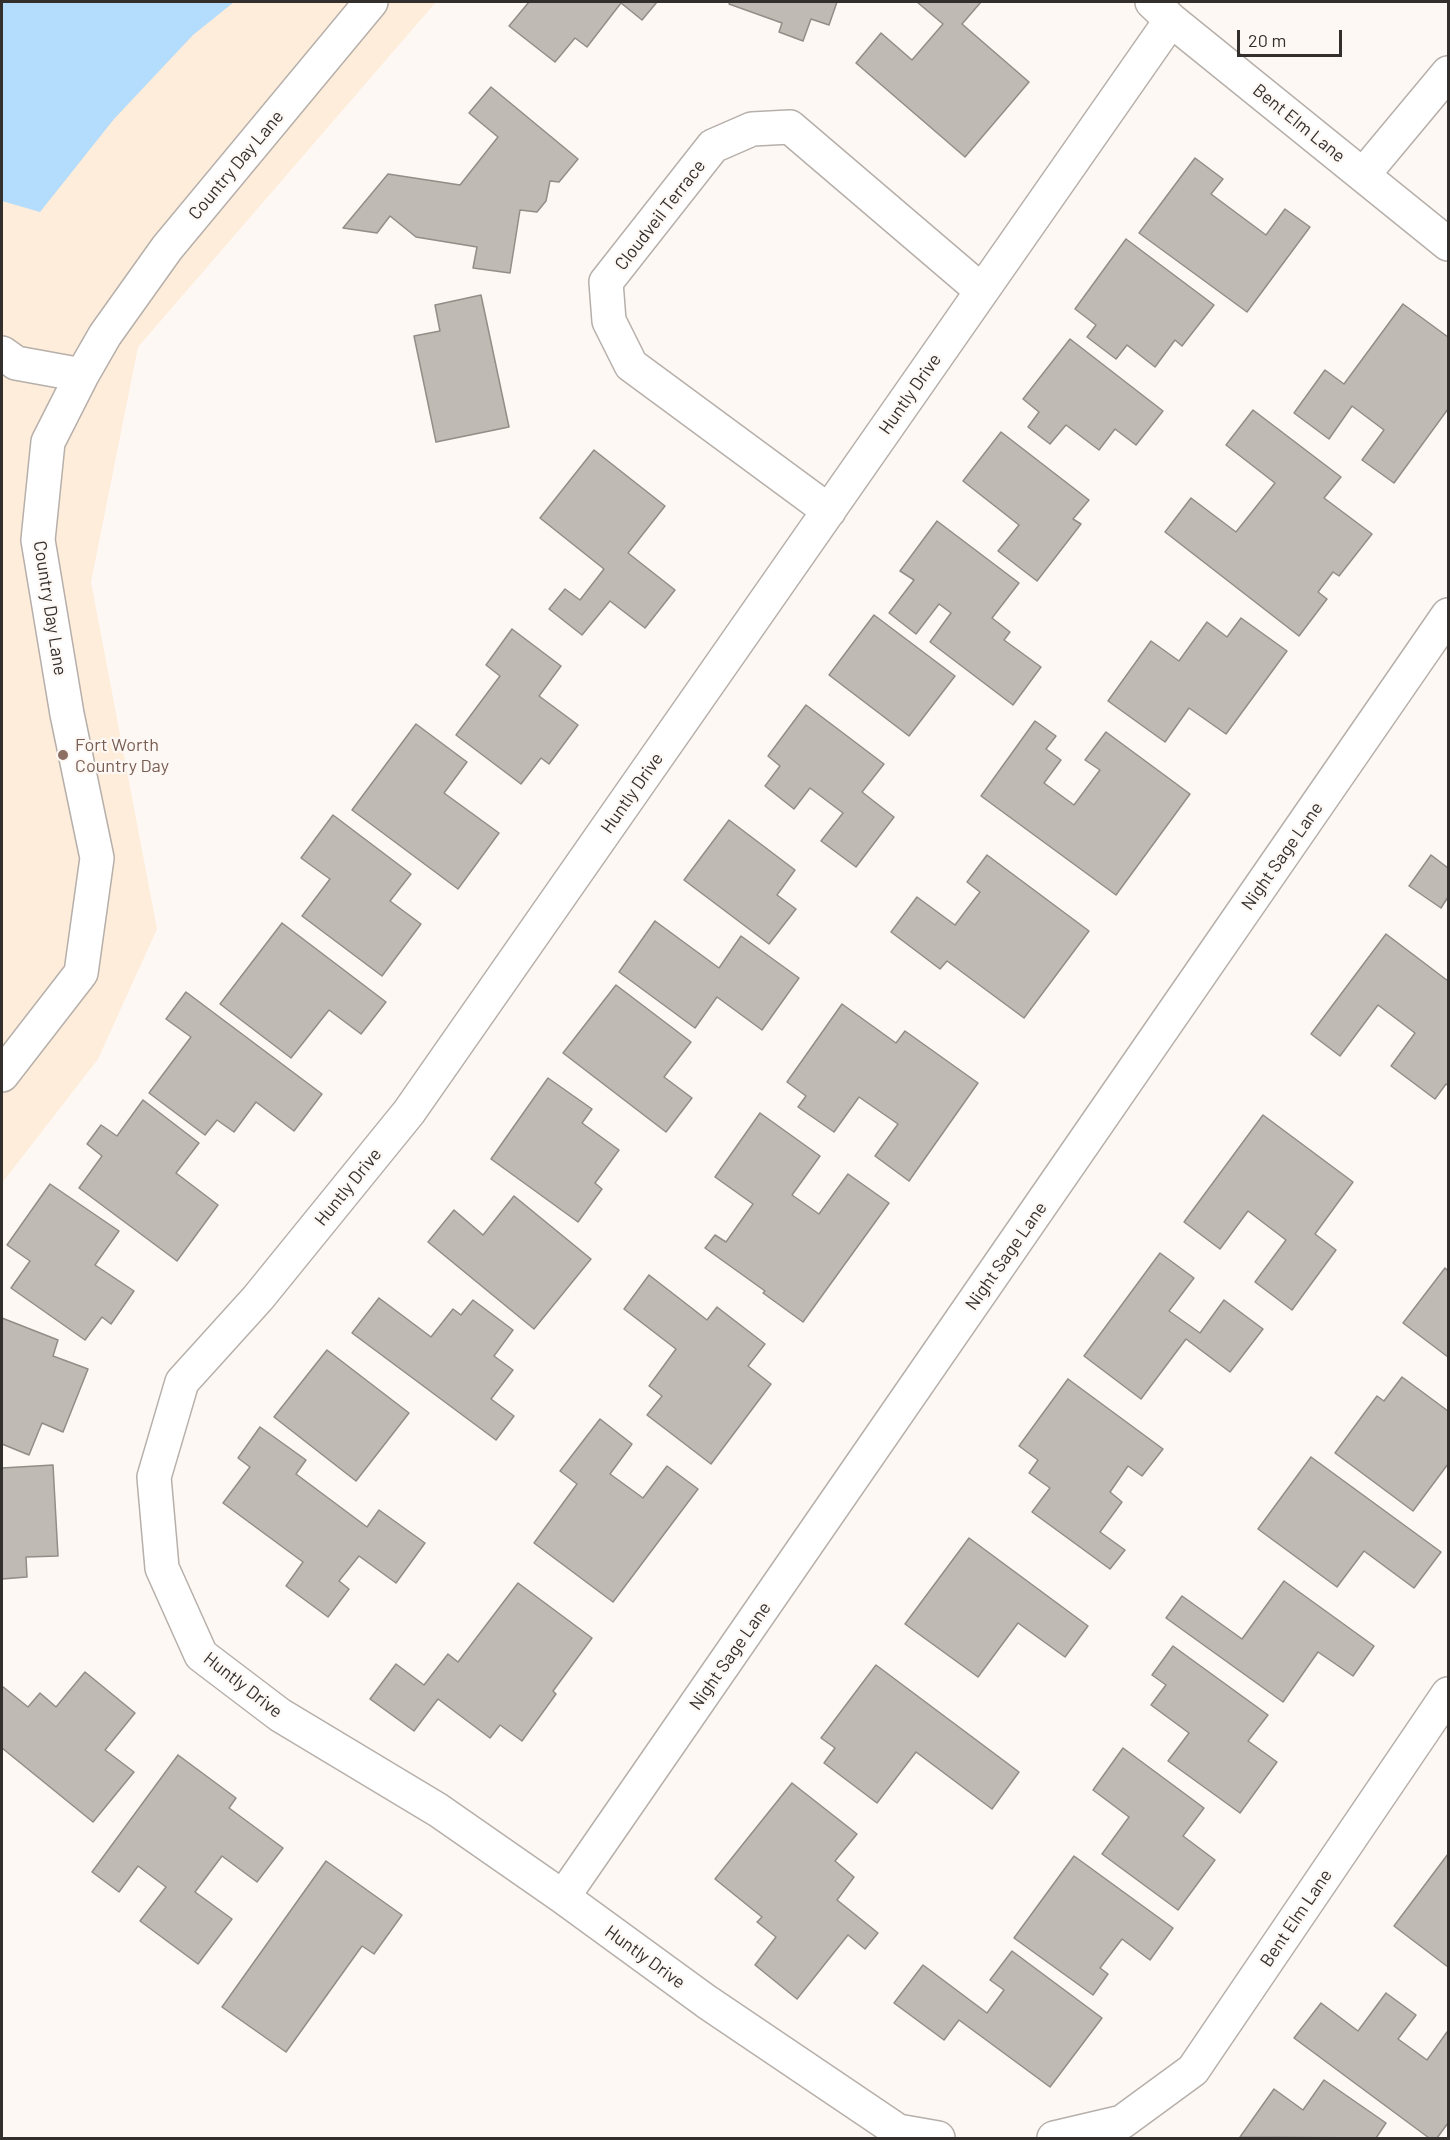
<!DOCTYPE html>
<html>
<head>
<meta charset="utf-8">
<style>
  body { margin:0 }
  #map { position:relative; width:1450px; height:2140px; overflow:hidden; background:#fef8f4; font-family:Barlow,sans-serif }
  canvas { display:block }
  .frame { position:absolute; inset:0; border:3px solid #322f2d; pointer-events:none }
  .scale { position:absolute; left:1237px; top:30px; width:105px; height:27px; box-sizing:border-box; border:3px solid #322f2d; border-top:0; padding-left:8px; font-size:18px; line-height:21px; white-space:nowrap; color:#322f2d; -webkit-text-stroke:4px #fef8f4; paint-order:stroke }
</style>
</head>
<body>
<div id="map">
<canvas width="1450" height="2140"></canvas>
<div class="frame"></div>
<div class="scale">20 m</div>
</div>
<script>
const c = document.querySelector('canvas').getContext('2d');
c.lineJoin = 'round';
function paint(path, color) {
  c.fillStyle = color;
  c.fill(path, 'evenodd');
}
function poly(rows) {
  const path = new Path2D();
  for (const r of rows) {
    path.moveTo(r[0], r[1]);
    for (let i = 2; i < r.length; i += 2) path.lineTo(r[i], r[i + 1]);
  }
  return path;
}
function stroke(path, color, width, dash) {
  c.strokeStyle = color;
  c.lineWidth = width;
  c.lineCap = dash ? 'butt' : 'round';
  c.setLineDash(dash || []);
  c.stroke(path);
}
function label(font, color, halo, rows, align = 'center') {
  c.font = font + ' Barlow,sans-serif';
  c.lineWidth = 4.5;
  c.setLineDash([]);
  c.textBaseline = 'middle';
  c.strokeStyle = halo;
  c.fillStyle = color;
  for (const [text, x, y, turn = 0] of rows) {
    c.save();
    c.translate(x, y);
    c.rotate((+turn || 0) * Math.PI / 180);
    c.textAlign = isNaN(turn) ? turn : align;
    if (halo) c.strokeText(text, 0, 0);
    c.fillText(text, 0, 0);
    c.restore();
  }
}
const education = poly([
  [2,2,436,2,138,347,91,582,157,929,98,1059,2,1183]
]);
const water = poly([
  [2,2,234,2,193,35,114,119,40,212,2,201]
]);
const building = poly([
  [529,2,657,2,642,20,621,3,587,47,575,38,555,62,509,26,529,2],
  [730,2,837,2,829,25,811,19,803,41,779,32,782,23,729,4,730,2],
  [917,2,981,2,962,24,1029,82,965,157,856,63,881,33,912,60,943,24,917,2],
  [491,87,578,159,559,182,550,181,546,201,537,212,520,210,510,273,473,268,477,247,416,237,390,216,377,233,343,228,388,174,460,185,498,137,469,113,491,87],
  [1195,158,1223,179,1211,194,1266,235,1285,209,1310,227,1247,312,1139,233,1195,158],
  [1126,239,1214,305,1182,346,1175,340,1155,367,1127,345,1116,359,1087,337,1096,325,1075,309,1126,239],
  [481,295,509,427,436,442,414,336,440,331,435,305,481,295],
  [1403,304,1448,337,1448,409,1394,483,1362,460,1384,430,1352,406,1329,439,1294,413,1325,370,1344,384,1403,304],
  [1070,339,1163,411,1136,445,1115,429,1099,450,1066,425,1050,444,1028,427,1039,412,1023,399,1070,339],
  [1253,410,1341,477,1324,498,1372,534,1339,576,1333,572,1318,592,1327,599,1299,636,1165,532,1191,498,1236,532,1275,483,1226,445,1253,410],
  [1001,432,1089,500,1073,519,1081,524,1037,581,998,551,1019,525,963,481,1001,432],
  [594,450,665,506,628,553,675,590,645,628,610,601,582,635,549,609,565,589,580,600,604,569,540,518,594,450],
  [937,521,1019,583,992,618,1010,632,1004,640,1041,667,1013,705,930,642,951,613,939,604,916,634,889,613,914,580,900,571,937,521],
  [874,615,955,676,909,736,829,675,874,615],
  [1241,618,1287,651,1226,734,1189,708,1165,742,1108,701,1151,641,1179,661,1207,622,1227,637,1241,618],
  [512,629,561,666,539,696,578,725,549,764,541,758,521,784,456,735,500,676,486,665,512,629],
  [806,705,884,764,862,792,894,817,856,867,821,841,843,813,810,788,794,809,765,786,780,766,768,756,806,705],
  [1035,721,1056,736,1046,749,1061,760,1044,783,1074,805,1100,770,1085,760,1106,732,1190,794,1116,895,981,796,1035,721],
  [416,724,467,762,444,793,499,833,458,889,352,810,416,724],
  [333,815,411,874,390,901,421,924,382,976,302,916,330,879,301,858,333,815],
  [729,820,795,870,777,895,796,909,769,944,684,880,729,820],
  [987,855,1089,931,1024,1018,947,961,940,969,891,932,917,897,955,925,980,892,967,882,987,855],
  [1431,855,1448,868,1448,897,1441,908,1409,886,1431,855],
  [655,921,719,968,741,936,799,978,762,1030,717,997,695,1028,619,972,655,921],
  [282,923,386,1002,361,1034,329,1010,291,1058,220,1004,282,923],
  [1386,934,1448,981,1448,1085,1446,1084,1435,1099,1391,1066,1415,1033,1378,1005,1340,1056,1311,1034,1386,934],
  [616,985,691,1042,664,1077,692,1098,666,1132,563,1053,616,985],
  [186,992,322,1094,294,1131,256,1102,234,1132,217,1120,205,1135,149,1093,191,1037,166,1019,186,992],
  [842,1004,896,1043,905,1031,978,1083,909,1181,875,1156,898,1124,859,1097,834,1132,798,1107,806,1096,787,1082,842,1004],
  [548,1078,592,1109,582,1123,619,1150,595,1183,602,1189,578,1222,491,1159,548,1078],
  [143,1100,199,1143,176,1173,218,1205,177,1261,79,1188,102,1156,87,1144,101,1125,117,1136,143,1100],
  [760,1113,820,1156,792,1195,819,1214,848,1174,889,1203,803,1322,763,1293,765,1291,705,1248,715,1235,726,1242,753,1204,715,1177,760,1113],
  [1263,1115,1353,1182,1315,1234,1336,1250,1292,1310,1255,1282,1286,1240,1248,1211,1220,1249,1184,1222,1263,1115],
  [50,1184,119,1231,95,1265,134,1291,111,1324,102,1317,85,1340,11,1288,30,1261,7,1245,50,1184],
  [514,1196,591,1259,534,1329,428,1242,454,1210,483,1235,514,1196],
  [1160,1253,1194,1278,1169,1311,1200,1333,1224,1300,1263,1329,1230,1372,1186,1339,1141,1399,1084,1356,1160,1253],
  [1445,1268,1448,1271,1448,1357,1403,1323,1445,1268],
  [649,1275,707,1320,717,1307,765,1344,748,1366,771,1384,711,1464,647,1415,662,1396,649,1386,676,1349,624,1309,649,1275],
  [379,1298,431,1337,453,1309,461,1315,473,1300,513,1330,494,1356,513,1370,491,1399,514,1416,496,1440,352,1333,379,1298],
  [2,1318,58,1340,53,1356,88,1369,63,1432,42,1423,29,1455,2,1444,2,1318],
  [327,1350,409,1413,356,1481,274,1417,327,1350],
  [1402,1377,1448,1411,1448,1464,1413,1511,1335,1453,1377,1396,1384,1401,1402,1377],
  [1068,1379,1163,1449,1142,1476,1128,1466,1110,1492,1122,1502,1100,1532,1125,1550,1110,1569,1032,1512,1050,1488,1029,1473,1038,1460,1019,1446,1068,1379],
  [600,1419,632,1444,610,1474,643,1498,667,1466,698,1489,613,1602,534,1543,577,1484,560,1471,600,1419],
  [260,1427,306,1460,296,1474,367,1527,379,1510,425,1543,396,1583,359,1556,339,1581,349,1589,328,1617,286,1586,303,1562,223,1503,250,1467,238,1458,260,1427],
  [1311,1457,1441,1552,1414,1588,1364,1551,1337,1587,1258,1529,1311,1457],
  [53,1465,58,1556,26,1557,27,1577,2,1579,2,1468,53,1465],
  [969,1538,1088,1626,1065,1657,1018,1623,978,1677,905,1624,969,1538],
  [1284,1581,1374,1646,1353,1676,1318,1652,1283,1702,1166,1618,1182,1596,1242,1639,1284,1581],
  [518,1583,592,1638,553,1691,556,1694,522,1741,500,1725,490,1738,438,1699,414,1731,370,1699,396,1664,424,1685,448,1654,458,1662,518,1583],
  [1173,1646,1268,1715,1248,1741,1277,1762,1240,1813,1168,1761,1189,1733,1151,1705,1166,1685,1152,1675,1173,1646],
  [876,1665,1019,1772,992,1809,916,1752,877,1803,824,1763,835,1748,821,1738,876,1665],
  [85,1672,135,1713,105,1750,134,1772,93,1822,2,1748,2,1686,28,1707,40,1693,56,1707,85,1672],
  [1123,1748,1204,1808,1183,1836,1215,1860,1178,1910,1102,1854,1129,1817,1093,1790,1123,1748],
  [178,1755,236,1798,229,1808,283,1848,257,1882,222,1856,195,1892,232,1919,198,1964,140,1921,166,1887,138,1866,119,1892,92,1872,178,1755],
  [792,1783,857,1834,835,1861,854,1877,837,1900,878,1933,865,1949,848,1935,797,1999,755,1965,776,1937,757,1922,762,1917,715,1879,792,1783],
  [1448,1854,1448,1967,1394,1926,1448,1854],
  [1074,1856,1173,1928,1150,1960,1122,1939,1100,1968,1108,1974,1093,1995,1014,1938,1074,1856],
  [326,1861,402,1915,374,1954,362,1946,286,2052,222,2007,326,1861],
  [1012,1951,1102,2018,1050,2087,959,2020,944,2040,894,2003,923,1965,987,2013,1004,1990,990,1980,1012,1951],
  [1386,1993,1416,2015,1398,2039,1427,2060,1447,2032,1448,2034,1448,2123,1437,2138,1429,2138,1294,2038,1321,2003,1358,2031,1386,1993],
  [1324,2080,1386,2123,1376,2138,1240,2137,1274,2089,1303,2110,1324,2080]
]);
const minor = poly([
  [1152,2,1171,20,1448,244],
  [1363,175,1448,73],
  [2,353,16,363,82,375],
  [829,511,631,365,609,321,606,282,713,146,752,129,790,127,982,291],
  [2,1075,81,973,97,858,67,714,38,540,48,442,82,375,105,335,167,248,371,2],
  [563,1897,1448,615],
  [938,2138,898,2131,707,2002,563,1897,438,1810,280,1715,201,1655,162,1568,154,1477,182,1382,258,1298,409,1112,1171,20],
  [1054,2138,1122,2122,1193,2070,1448,1694]
]);
const markers = [
  [63,755,6,"#8d6e63"]
];
const streetNames = [
  ["Bent Elm Lane",1299,123,39],
  ["Country Day Lane",236,165,-50],
  ["Cloudveil Terrace",660,215,-52],
  ["Huntly Drive",910,394,-55],
  ["Country Day Lane",50,608,81],
  ["Huntly Drive",632,793,-55],
  ["Night Sage Lane",1282,856,-55],
  ["Huntly Drive",348,1187,-51],
  ["Night Sage Lane",1006,1256,-55],
  ["Night Sage Lane",730,1656,-55],
  ["Huntly Drive",243,1685,38],
  ["Bent Elm Lane",1296,1918,-56],
  ["Huntly Drive",645,1957,36]
];
const educationNames = [
  ["Fort Worth",75,745],
  ["Country Day",75,766]
];
paint(education, '#fdedda');
paint(water, '#b4dcfc');
paint(building, '#c0bab4');
stroke(building, '#928d87', 1.5);
stroke(minor, '#b6afaa', 36);
stroke(minor, '#fff', 33);
for (const [x, y, r, color] of markers) {
  const dot = new Path2D();
  dot.arc(x, y, r, 0, 2 * Math.PI);
  c.fillStyle = color;
  c.fill(dot);
  stroke(dot, '#fef8f4', 2);
}
label('18px', '#322f2d', '#fef8f4', streetNames);
label('18px', '#785e54', '#fef8f4', educationNames, 'left');
</script>
</body>
</html>
